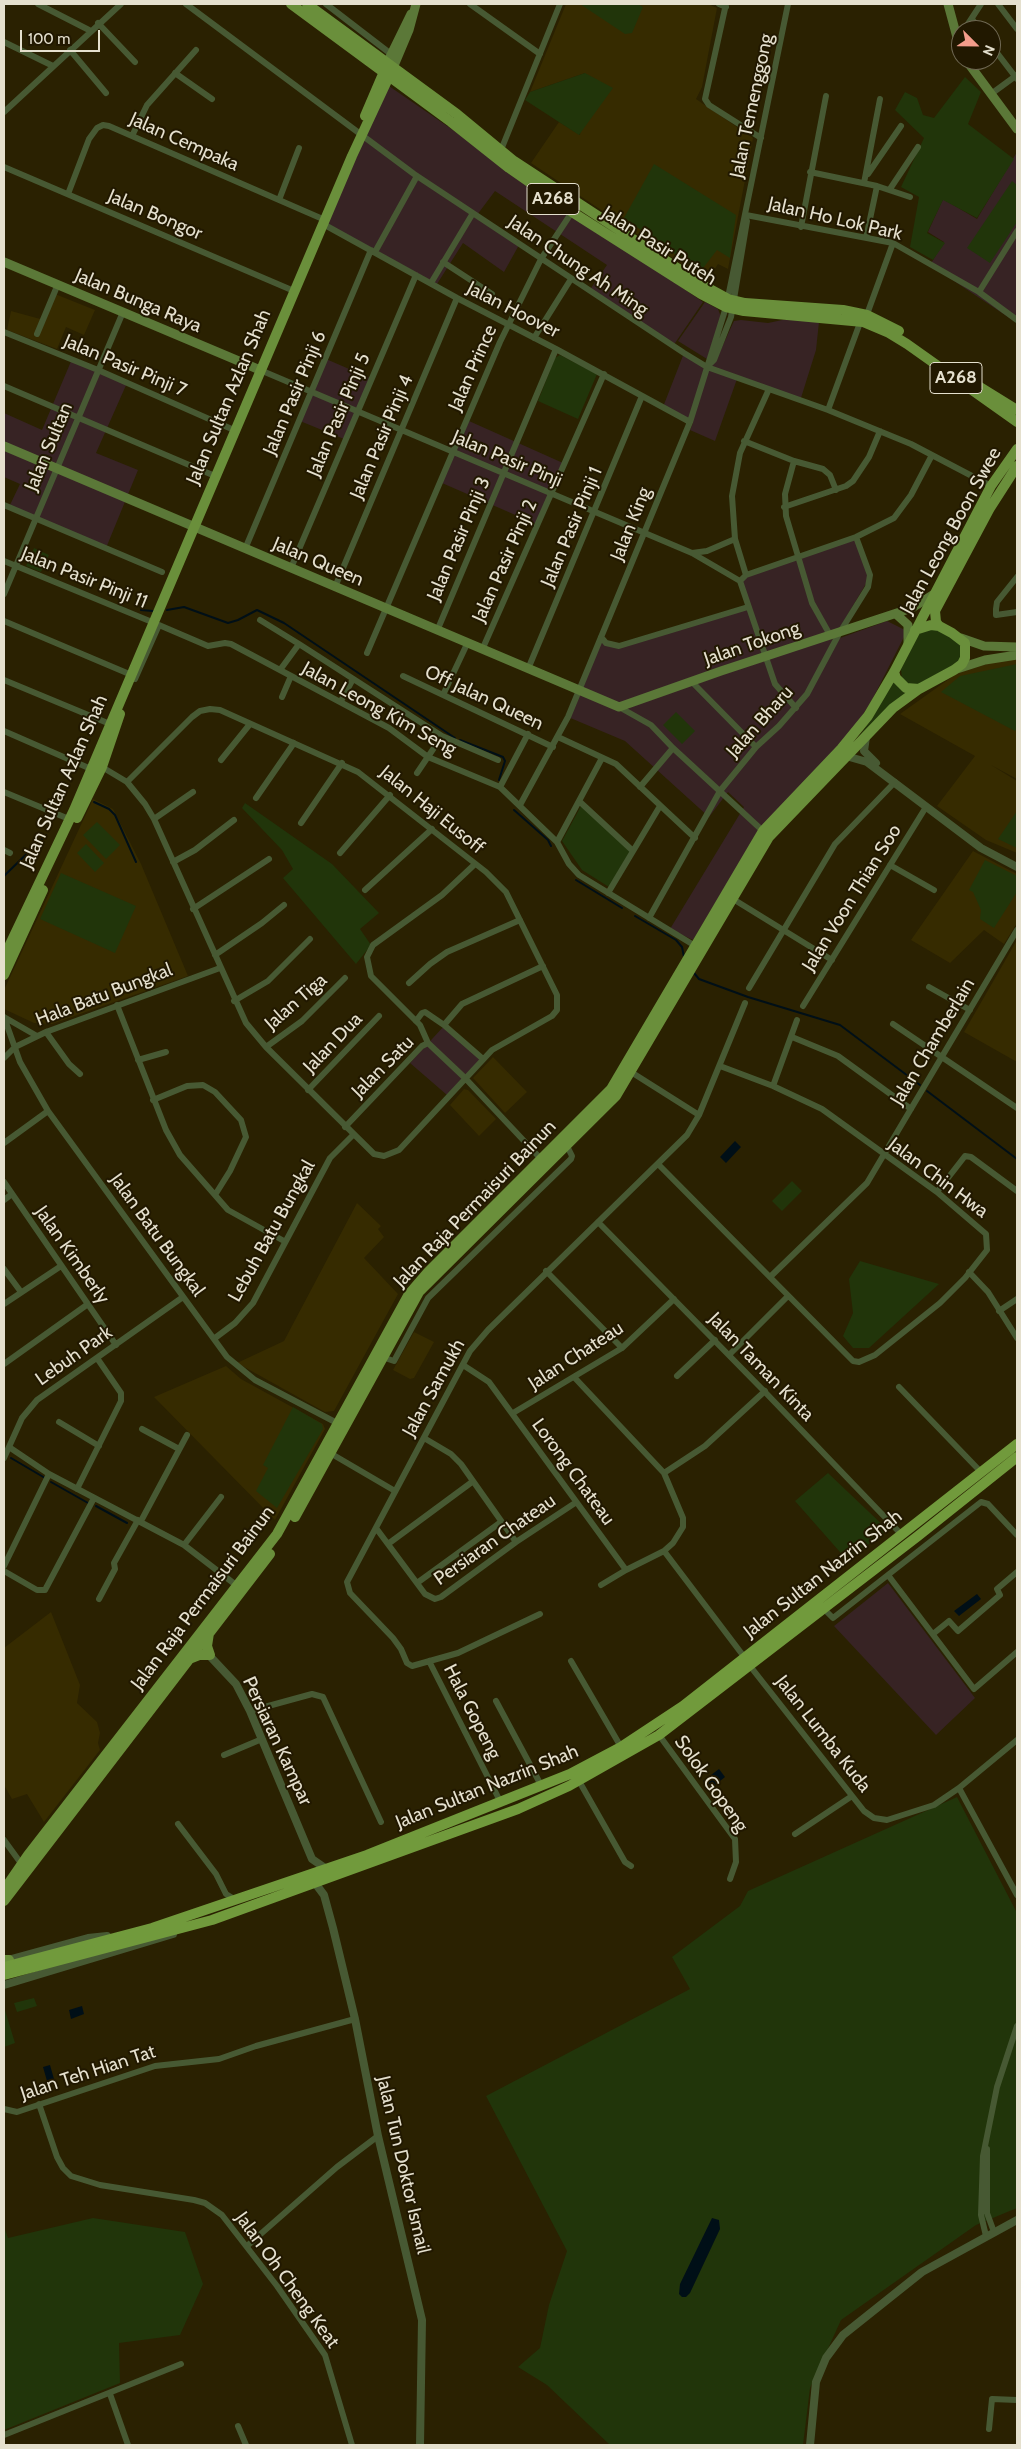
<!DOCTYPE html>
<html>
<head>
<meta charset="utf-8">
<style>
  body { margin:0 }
  #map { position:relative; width:1021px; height:2449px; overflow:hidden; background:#2a2101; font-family:Cabin,sans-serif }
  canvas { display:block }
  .frame { position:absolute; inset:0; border:5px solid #e5e0ce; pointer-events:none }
  .north { position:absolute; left:951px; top:20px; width:50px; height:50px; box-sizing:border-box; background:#211800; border:1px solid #6f6852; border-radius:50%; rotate:113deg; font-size:14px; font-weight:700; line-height:20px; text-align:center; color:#e5e0ce }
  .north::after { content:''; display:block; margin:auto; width:18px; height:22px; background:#f49d8b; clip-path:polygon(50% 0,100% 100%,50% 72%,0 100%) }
  .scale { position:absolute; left:20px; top:30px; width:80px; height:22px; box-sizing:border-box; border:2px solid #e5e0ce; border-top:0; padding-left:6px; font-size:15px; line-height:18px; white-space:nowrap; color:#e5e0ce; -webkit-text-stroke:4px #211800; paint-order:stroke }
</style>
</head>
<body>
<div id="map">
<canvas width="1021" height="2449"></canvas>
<div class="frame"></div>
<div class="north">N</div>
<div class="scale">100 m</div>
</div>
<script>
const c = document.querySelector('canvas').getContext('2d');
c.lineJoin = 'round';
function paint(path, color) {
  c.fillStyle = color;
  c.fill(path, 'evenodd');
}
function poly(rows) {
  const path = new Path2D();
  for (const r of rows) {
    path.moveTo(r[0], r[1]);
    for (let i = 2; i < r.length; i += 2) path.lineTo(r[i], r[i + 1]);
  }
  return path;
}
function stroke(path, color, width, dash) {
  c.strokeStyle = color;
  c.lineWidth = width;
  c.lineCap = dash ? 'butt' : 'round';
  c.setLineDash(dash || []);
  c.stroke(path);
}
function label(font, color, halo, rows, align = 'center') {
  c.font = font + ' Cabin,sans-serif';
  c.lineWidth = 4;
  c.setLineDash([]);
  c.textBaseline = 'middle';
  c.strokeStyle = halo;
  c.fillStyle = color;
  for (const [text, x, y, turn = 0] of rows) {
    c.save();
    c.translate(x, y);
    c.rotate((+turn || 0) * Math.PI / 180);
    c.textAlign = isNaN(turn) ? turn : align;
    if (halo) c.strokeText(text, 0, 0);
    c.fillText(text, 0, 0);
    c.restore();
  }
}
const commercial = poly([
  [386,84,703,302,673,346,589,291,607,265,495,191,477,215,519,245,504,272,463,243,437,284,324,222],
  [1017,152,1017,323,930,265,944,242,928,232,943,199,977,219],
  [705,302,718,309,721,317,707,359,678,341],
  [787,319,819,322,816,350,800,401,737,379,715,441,690,430,693,423,663,407,684,353,709,368,717,358,734,321,741,320,768,323],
  [72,359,127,383,96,453,138,470,106,548,9,507,20,484,4,477,4,413,42,430],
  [326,359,370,378,344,439,300,421],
  [469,421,563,463,536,524,442,483],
  [856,537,870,577,832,641,887,621,907,631,872,700,852,732,746,852,693,940,670,929,744,807,728,792,709,817,625,741,568,717,601,637,619,647,748,607,740,582,746,575],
  [444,1026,481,1059,447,1095,410,1063],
  [888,1583,975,1698,936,1735,834,1626]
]);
const built = poly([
  [566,4,708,4,717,8,702,87,696,99,753,138,728,269,718,264,707,281,531,163,559,122,580,135,585,73,530,92],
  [55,294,95,310,84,335,66,327,57,349,7,330,11,311,44,320],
  [1017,659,1017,779,991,765,1017,781,1017,853,986,840,937,806,975,756,900,714,956,674,996,661],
  [93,799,113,809,141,864,188,976,52,1024,34,1023,4,1009,4,990],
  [973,851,1017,874,1017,923,1004,944,984,930,950,963,911,940],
  [1017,940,1017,1062,964,1032],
  [493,1057,527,1092,505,1113,473,1078],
  [464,1089,468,1090,496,1119,479,1136,450,1105],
  [357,1203,381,1226,378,1229,384,1237,364,1258,398,1294,334,1411,325,1412,237,1363,284,1341],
  [414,1332,434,1342,414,1378,410,1379,393,1370],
  [226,1366,241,1379,323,1424,325,1429,275,1520,154,1397],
  [51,1612,80,1685,77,1703,97,1722,100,1733,98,1743,100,1750,44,1822,27,1794,12,1799,4,1785,4,1648]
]);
const green = poly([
  [580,4,638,4,643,7,632,33,625,34],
  [585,73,613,88,579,135,525,100,530,92],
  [965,77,981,92,968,124,1014,159,977,218,943,200,927,233,945,243,933,260,910,247,919,197,901,187,924,138,895,110,905,92,917,98,923,115,934,118],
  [654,164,736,215,730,258,717,250,700,272,624,218],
  [1012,181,1017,185,1017,222,990,263,967,248],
  [560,355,597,374,578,419,538,401,555,358],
  [34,548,49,555,41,572,26,566],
  [936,628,958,641,961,645,961,658,957,663,915,686,910,685,902,679,901,669,920,632],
  [1017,664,1017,728,1015,731,941,692,960,676],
  [894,678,908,692,857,739,873,717],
  [676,712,695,731,682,744,663,725],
  [245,803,332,864,379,913,360,929,371,945,356,964,283,878,293,869,282,850,242,808],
  [581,806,630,851,609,887,582,870,562,841],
  [1017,811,1017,848,998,839],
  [97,822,120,845,106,859,83,835],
  [86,844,104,863,95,872,77,853],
  [985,860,1017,876,1017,892,994,928,980,919,981,910,973,892,969,890],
  [61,873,136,906,115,953,40,919],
  [792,1181,802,1191,782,1211,772,1201],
  [860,1261,939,1284,869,1348,853,1348,843,1336,853,1313,849,1279],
  [293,1407,322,1424,323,1429,277,1508,256,1491,268,1468,263,1465],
  [828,1473,888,1530,847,1560,795,1501],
  [957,1797,1017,1913,1017,2208,976,2225,841,2320,810,2388,803,2445,610,2445,547,2385,518,2367,540,2348,549,2305,567,2251,486,2096,690,1989,672,1957,740,1906,748,1891],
  [34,1998,37,2006,17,2012,14,2003],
  [4,2007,15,2043,4,2047],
  [93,2218,185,2232,203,2284,180,2335,119,2343,120,2383,4,2430,4,2227,8,2238]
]);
const water = poly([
  [735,1141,741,1147,726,1163,720,1157],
  [977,1594,981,1599,959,1616,954,1611],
  [719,1769,725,1777,710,1789,703,1781],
  [82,2006,84,2014,71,2019,69,2010],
  [50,2065,54,2079,47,2081,43,2067],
  [712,2218,719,2220,720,2229,690,2293,686,2297,682,2297,679,2294,680,2284]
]);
const stream = poly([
  [141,610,153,611],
  [167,610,184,607,228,623,238,620,257,610,284,623,455,738],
  [460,740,503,757,505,761,499,780],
  [94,802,109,809,115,815,136,862],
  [514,810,548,840,551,846],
  [4,876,46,835],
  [576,880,622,908],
  [635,916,676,940,682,947,684,957],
  [694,973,699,979,748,997,840,1025,920,1085],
  [927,1091,1017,1159],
  [11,1458,45,1478],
  [51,1482,88,1503],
  [96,1506,127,1523]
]);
const minor = poly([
  [38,4,89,30],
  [186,4,414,174,684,353,707,367,828,410,911,444,991,486],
  [326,4,391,54],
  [470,4,540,54],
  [719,4,726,7],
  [726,4,705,99,709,105,761,138],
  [998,4,1017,29],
  [972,19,980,30],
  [98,23,135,62],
  [964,30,981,4],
  [4,42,53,66],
  [991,45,1017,79],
  [70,50,106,93],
  [175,73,212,99],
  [991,94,1017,75],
  [4,112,121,4],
  [132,136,147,105,196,50],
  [501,150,560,4],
  [4,167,294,291],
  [810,172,877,186,910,197],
  [868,174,901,126],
  [864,183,880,99],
  [890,189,918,147],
  [68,194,89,139,97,128,103,125,109,126,325,220],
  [279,200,299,148],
  [746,215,893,243,979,292,1017,320],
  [323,224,457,298,556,349,690,422],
  [801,227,826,96],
  [866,238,877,186],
  [375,252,417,176],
  [443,262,492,294],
  [431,283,473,213],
  [979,292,1017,231],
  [866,317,893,243],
  [4,332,98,370,234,430],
  [37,334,58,284],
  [534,338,571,279],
  [708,366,714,360,731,317,747,221],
  [260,370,692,553,740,581],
  [4,386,215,476],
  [828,410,861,320],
  [744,441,794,461,823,469,830,475,836,490],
  [794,461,785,494,786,516,812,603,830,635],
  [4,505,162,572],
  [784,507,846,486,853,481,869,457,880,431],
  [245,549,371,250],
  [692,553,707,551,735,539],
  [4,561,152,622],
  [291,568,416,275],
  [746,575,735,539,732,496,740,453,769,389],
  [1017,577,997,602,996,609,996,615,1017,612],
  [740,581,746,575,856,537,894,518,911,495,932,455],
  [740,581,775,684,796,708],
  [335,587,457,298],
  [4,594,123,312],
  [260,620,299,644],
  [4,621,134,676],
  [437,631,556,349],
  [601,637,606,643,619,646,748,607],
  [482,650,604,374],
  [367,653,500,342,541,259,572,212],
  [528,669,642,396],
  [280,670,299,644,442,736,498,760],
  [403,676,553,747],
  [135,679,159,625,208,646,225,643,231,644,389,728,428,757,500,787,557,842,569,864,579,875,697,947],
  [4,680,110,724],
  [692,682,756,747],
  [443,695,467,644],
  [282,697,291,676],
  [341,701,353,679],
  [619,707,651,725,673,748,763,831],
  [4,731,91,769],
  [558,737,616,764,695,838],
  [221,760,250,724],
  [102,767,127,782,145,804,154,819,246,1023,266,1047,374,1154,384,1156,399,1150,492,1050,552,1016,557,1010,557,995,506,892,486,872,358,772,220,710,210,709,200,711,192,717,127,782],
  [417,773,442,736],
  [500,787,528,734],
  [640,787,673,748],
  [4,792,69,819],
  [256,798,294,743],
  [579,801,633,851],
  [520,805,568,717,690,422,726,307,788,4],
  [154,819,193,792],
  [301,823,342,763],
  [557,842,602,758],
  [4,850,10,853],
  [340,853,390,795],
  [173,862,195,850,234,820],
  [890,865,934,890],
  [365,890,432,829],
  [608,893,660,806],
  [733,899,832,960],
  [193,909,269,859],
  [649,918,720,791,756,747,779,726,807,694,840,632,868,587,870,575,856,537],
  [215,955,262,923,284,905],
  [409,983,430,964,447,952,520,920],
  [929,987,970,1010],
  [749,988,835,844,895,782],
  [234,1001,268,981,310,939],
  [117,1005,166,1130,180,1155,228,1210,284,1241],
  [803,1006,926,807],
  [4,1017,20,1062,48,1111,227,1357,255,1380,337,1423],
  [4,1017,37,1036],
  [416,1021,422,1013,425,1012,444,1025],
  [893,1024,1017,1108],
  [46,1032,69,1064,80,1074],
  [792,1037,838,1056,911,1109],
  [428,1043,420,1025,371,976,367,957,373,945,442,895,475,864],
  [266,1047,302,1021,345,978],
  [4,1058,15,1047,46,1032,220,968],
  [483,1059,444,1025,462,1004,543,966],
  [138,1060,166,1052],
  [631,1072,699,1115],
  [773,1086,797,1020],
  [308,1090,379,1016],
  [153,1100,187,1086,203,1085,215,1092,241,1120,246,1137,230,1171,215,1195],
  [345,1127,422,1046,428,1043,465,1078,541,1159,545,1159],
  [4,1143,48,1111],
  [658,1164,853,1361,859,1362,875,1355,940,1303,965,1278,987,1250,986,1234,937,1192,822,1109,773,1086,720,1066],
  [4,1182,116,1345],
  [937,1192,965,1156,971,1157,1017,1191],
  [4,1200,12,1194],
  [598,1222,764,1391,902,1535],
  [4,1269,21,1292],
  [546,1271,622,1348],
  [969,1272,988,1292,1017,1338],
  [770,1277,867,1183,1017,930],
  [4,1304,61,1266],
  [999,1311,1017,1299],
  [215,1338,235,1323,253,1303,330,1158,353,1135],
  [729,1355,788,1296],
  [382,1357,394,1361,428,1298,571,1159,572,1156,567,1146],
  [4,1364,88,1304],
  [463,1365,489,1382,626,1570,664,1551,673,1543,683,1527,683,1518,664,1473,574,1377],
  [677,1376,715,1340],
  [899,1387,981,1472],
  [513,1413,622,1348,674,1299],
  [59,1422,99,1446],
  [142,1429,179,1449],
  [424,1438,451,1454,461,1464,516,1542],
  [9,1447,49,1474,184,1545,236,1585],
  [330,1453,395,1491],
  [4,1458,22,1418,37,1400,183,1297],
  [664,1473,705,1446,765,1391],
  [77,1489,121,1401,121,1393,97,1358],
  [141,1521,187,1435],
  [376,1528,425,1594,435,1599,441,1597,516,1542,575,1503],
  [388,1544,472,1482],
  [184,1545,221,1497],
  [664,1551,745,1658],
  [4,1566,49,1474],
  [4,1571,37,1590,45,1590,94,1498],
  [888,1575,974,1689,1017,1652],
  [417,1583,501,1522],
  [601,1585,626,1570],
  [99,1599,115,1569,114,1563,138,1520],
  [823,1608,833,1618,981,1502,988,1504,1017,1535],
  [540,1614,458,1653,412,1666,407,1663,401,1649,393,1638,350,1593,347,1582,470,1351,488,1330,687,1135,699,1115,745,1003],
  [933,1634,949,1621,958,1631,1000,1595,997,1589,1017,1572],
  [429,1661,501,1803],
  [571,1661,621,1747],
  [750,1666,864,1811,874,1818,887,1820,934,1805,959,1788,1017,1740],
  [496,1701,542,1787],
  [250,1711,312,1694,323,1697,381,1822],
  [659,1735,735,1839,736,1862,730,1879],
  [224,1755,262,1739],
  [579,1781,625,1862,631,1866],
  [959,1788,1017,1895],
  [178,1824,216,1874,226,1894,234,1899],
  [795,1834,852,1796],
  [4,1840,20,1862],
  [39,2104,57,2157,63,2168,71,2176,100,2185,194,2200,205,2203,222,2215,277,2286,325,2355,352,2445],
  [4,2109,17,2112,155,2066,219,2059,256,2046,355,2019],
  [987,2149,987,2213,994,2232],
  [986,2236,981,2215,983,2156,997,2087,1017,2026],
  [247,2246,337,2167,378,2136],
  [110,2394,128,2445],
  [238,2426,246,2445],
  [989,2429,992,2399,1017,2400],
  [4,2435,181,2364]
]);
const tertiary = poly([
  [866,737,864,751,876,763],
  [846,756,867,762,981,848,1017,867],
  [206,1652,236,1684,250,1711,312,1859,325,1868],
  [315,1883,324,1895,333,1928,355,2019,378,2136,422,2320,420,2445],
  [4,1961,88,1938,107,1936],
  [4,1985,173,1934],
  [810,2445,816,2382,826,2358,843,2335,922,2272,1017,2220]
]);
const secondary = poly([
  [948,4,961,52],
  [966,60,1017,129],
  [387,63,411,14],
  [393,68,409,30,416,4],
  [4,262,260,370],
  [4,446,619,707,721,671,912,608,934,594],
  [896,614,908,625,908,644],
  [961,638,984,646,1017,647],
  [957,669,985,660,1017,655]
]);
const primary = poly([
  [291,4,451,122,509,168,572,212,701,294,726,307,744,311,863,322,889,333,907,344,1017,422],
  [307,4,457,114,514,161,706,287,728,299,745,303,843,310,867,315,899,331],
  [365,116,386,67],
  [975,384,1017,410],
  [939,626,936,622,935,611,990,508,1017,466],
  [894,672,896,678,906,688,919,689,954,670,962,664,965,658,965,643,952,633,939,626,931,625,915,630],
  [77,818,102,767,120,714],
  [4,957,74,810,352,156,393,68],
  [4,975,43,890],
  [295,1517,419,1292,616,1096,769,837,893,708,919,689],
  [189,1659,199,1655,210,1655,207,1646,209,1633],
  [4,1890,28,1855,277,1534,409,1294,428,1272,611,1089,763,831,841,749,868,716,894,672,991,486,1017,449],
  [4,1901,270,1554],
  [4,1960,9,1960]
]);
const trunk = poly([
  [4,1967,152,1928,367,1855,570,1774,621,1747,683,1706,1017,1444],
  [4,1975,212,1920,518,1809,569,1786,659,1735,918,1536,1017,1457]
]);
const shields = [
  [553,199,52],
  [956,378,52]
];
const shieldNames = [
  ["A268",553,199],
  ["A268",956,378]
];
const streetNames = [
  ["Jalan Temenggong",752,106,-78],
  ["Jalan Cempaka",184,142,24],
  ["Jalan Bongor",155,215,23],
  ["Jalan Ho Lok Park",835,219,13],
  ["Jalan Pasir Puteh",659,246,32],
  ["Jalan Chung Ah Ming",578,266,34],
  ["Jalan Bunga Raya",138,301,23],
  ["Jalan Hoover",513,310,27],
  ["Jalan Pasir Pinji 7",125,366,23],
  ["Jalan Prince",473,368,-66],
  ["Jalan Pasir Pinji 6",295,393,-67],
  ["Jalan Sultan Azlan Shah",229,397,-67],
  ["Jalan Pasir Pinji 5",339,415,-67],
  ["Jalan Pasir Pinji 4",382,437,-67],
  ["Jalan Sultan",49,447,-67],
  ["Jalan Pasir Pinji",507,459,23],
  ["Jalan King",631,524,-68],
  ["Jalan Pasir Pinji 1",572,527,-67],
  ["Jalan Leong Boon Swee",951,531,-61],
  ["Jalan Pasir Pinji 3",459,539,-67],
  ["Jalan Pasir Pinji 2",505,561,-66],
  ["Jalan Queen",318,562,23],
  ["Jalan Pasir Pinji 11",84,578,22],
  ["Jalan Tokong",752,644,-19],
  ["Off Jalan Queen",484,698,25],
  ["Jalan Leong Kim Seng",379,709,29],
  ["Jalan Bharu",760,722,-48],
  ["Jalan Sultan Azlan Shah",64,782,-66],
  ["Jalan Haji Eusoff",432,810,39],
  ["Jalan Voon Thian Soo",852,898,-58],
  ["Hala Batu Bungkal",104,995,-21],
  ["Jalan Tiga",296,1002,-41],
  ["Jalan Chamberlain",933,1042,-59],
  ["Jalan Dua",333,1043,-46],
  ["Jalan Satu",383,1067,-45],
  ["Jalan Chin Hwa",938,1178,37],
  ["Jalan Raja Permaisuri Bainun",475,1204,-46],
  ["Lebuh Batu Bungkal",272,1231,-61],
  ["Jalan Batu Bungkal",157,1235,54],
  ["Jalan Kimberly",72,1255,55],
  ["Lebuh Park",74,1356,-35],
  ["Jalan Chateau",576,1356,-33],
  ["Jalan Taman Kinta",761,1367,46],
  ["Jalan Samukh",434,1388,-61],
  ["Lorong Chateau",573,1472,54],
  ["Persiaran Chateau",495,1540,-35],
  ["Jalan Sultan Nazrin Shah",823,1574,-38],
  ["Jalan Raja Permaisuri Bainun",203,1598,-53],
  ["Hala Gopeng",472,1712,63],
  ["Jalan Lumba Kuda",823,1734,52],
  ["Persiaran Kampar",277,1741,65],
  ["Solok Gopeng",711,1784,55],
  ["Jalan Sultan Nazrin Shah",487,1787,-22],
  ["Jalan Teh Hian Tat",88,2073,-18],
  ["Jalan Tun Doktor Ismail",403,2165,77],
  ["Jalan Oh Cheng Keat",287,2280,54]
];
paint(commercial, '#372324');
paint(built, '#362b00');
paint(green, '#21350a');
paint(water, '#000f17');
stroke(stream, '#000f17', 2);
stroke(minor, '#475933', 6);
stroke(tertiary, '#475933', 8);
stroke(secondary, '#5b7838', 9);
stroke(primary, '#6a8f3b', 10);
stroke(trunk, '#719a3c', 10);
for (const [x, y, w] of shields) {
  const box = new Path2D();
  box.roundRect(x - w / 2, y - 15.5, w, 31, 4);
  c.fillStyle = '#211800';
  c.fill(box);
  stroke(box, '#e5e0ce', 1);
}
label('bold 18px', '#e5e0ce', null, shieldNames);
label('19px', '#e5e0ce', '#211800', streetNames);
</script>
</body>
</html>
